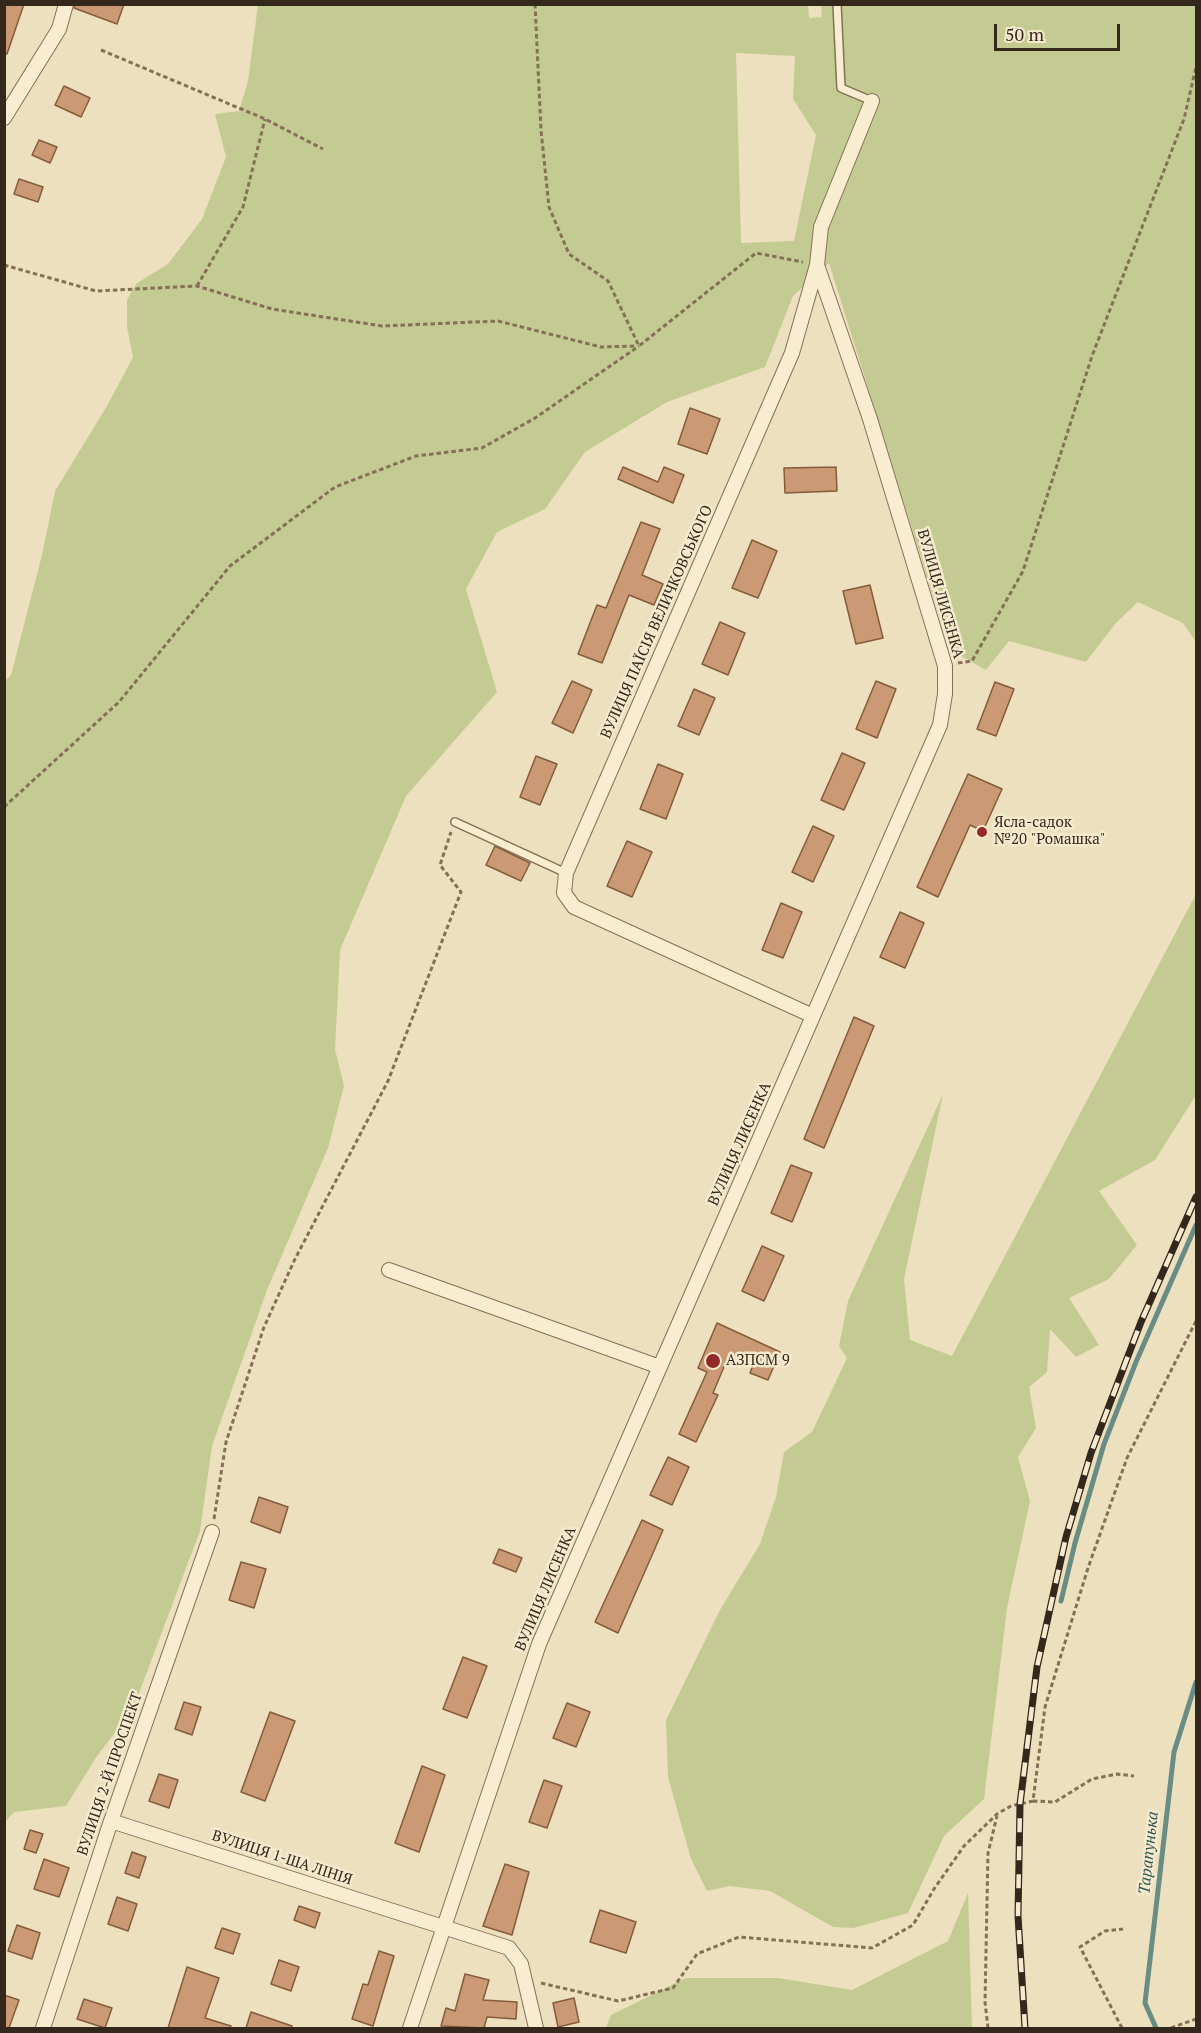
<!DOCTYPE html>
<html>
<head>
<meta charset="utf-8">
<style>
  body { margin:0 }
  #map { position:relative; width:1201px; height:2033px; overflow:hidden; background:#ede0be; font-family:"PT Serif",serif }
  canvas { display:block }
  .frame { position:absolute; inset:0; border:6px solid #34281c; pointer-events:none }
  .scale { position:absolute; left:994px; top:24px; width:126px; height:27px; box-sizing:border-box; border:3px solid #34281c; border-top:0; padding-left:8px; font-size:18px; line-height:21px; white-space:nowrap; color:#34281c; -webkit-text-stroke:4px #f5eacd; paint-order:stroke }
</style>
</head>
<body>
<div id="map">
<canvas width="1201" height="2033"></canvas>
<div class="frame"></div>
<div class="scale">50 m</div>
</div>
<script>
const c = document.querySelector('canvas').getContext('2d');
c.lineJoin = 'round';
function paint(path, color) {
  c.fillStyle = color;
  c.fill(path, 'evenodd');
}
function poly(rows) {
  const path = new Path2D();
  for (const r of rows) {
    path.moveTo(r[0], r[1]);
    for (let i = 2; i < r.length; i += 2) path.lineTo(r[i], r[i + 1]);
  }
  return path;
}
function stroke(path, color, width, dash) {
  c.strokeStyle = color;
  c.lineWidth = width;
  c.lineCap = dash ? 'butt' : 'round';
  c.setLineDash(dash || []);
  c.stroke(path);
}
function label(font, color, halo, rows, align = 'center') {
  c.font = font + ' "PT Serif",serif';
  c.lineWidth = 5;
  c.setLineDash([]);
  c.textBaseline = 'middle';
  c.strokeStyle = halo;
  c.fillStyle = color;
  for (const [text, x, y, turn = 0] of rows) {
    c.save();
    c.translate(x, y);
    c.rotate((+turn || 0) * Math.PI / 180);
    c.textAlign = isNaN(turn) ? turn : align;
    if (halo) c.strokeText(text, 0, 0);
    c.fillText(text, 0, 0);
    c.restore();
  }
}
const green = poly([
  [808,4,809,18,822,17,821,4,1196,5,1196,642,1183,623,1138,602,1115,624,1086,662,1009,641,986,670,950,650,829,263,793,296,765,367,667,402,585,452,545,509,497,532,466,589,497,692,406,796,340,950,335,1049,344,1086,328,1148,267,1290,212,1446,200,1531,133,1709,97,1756,66,1806,14,1812,5,1822,5,681,11,675,42,555,55,491,107,406,133,357,127,327,127,300,137,283,168,264,202,219,226,157,215,114,239,111,248,81,258,5],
  [736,53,795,56,793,99,816,135,794,241,741,243],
  [1196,894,1196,1095,1155,1160,1099,1191,1137,1245,1109,1279,1069,1298,1099,1345,1076,1357,1050,1329,1047,1372,1029,1387,1036,1428,1018,1457,1030,1501,1007,1608,984,1799,944,1836,908,1913,853,1928,833,1927,770,1891,730,1886,707,1891,691,1859,668,1777,666,1720,720,1610,760,1544,776,1497,784,1452,812,1432,847,1358,839,1346,848,1301,943,1094,904,1279,910,1340,952,1356],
  [968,1893,972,2028,606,2028,611,2015,686,1978,778,1978,852,1990,948,1941]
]);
const stream = poly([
  [1061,1601,1075,1543,1104,1444,1136,1362,1196,1225],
  [1156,2028,1145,2003,1174,1752,1196,1682]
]);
const building = poly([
  [4,4,24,4,7,54,4,54,4,4],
  [75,4,124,4,117,24,74,8,75,4],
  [64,86,90,98,81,117,55,105,64,86],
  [39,140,57,147,50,163,32,155,39,140],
  [19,179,43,187,38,202,14,194,19,179],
  [690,408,720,419,707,454,678,444,690,408],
  [623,467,658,482,664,467,684,475,673,503,618,479,623,467],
  [836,467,837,491,785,493,784,468,836,467],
  [641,522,660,529,642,575,663,584,654,605,629,595,602,663,578,654,597,605,606,608,641,522],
  [752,540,777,551,758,598,732,588,752,540],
  [870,585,883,638,856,644,843,591,870,585],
  [720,622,745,633,728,675,702,664,720,622],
  [572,681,592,690,573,733,552,723,572,681],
  [876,681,896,689,877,738,856,729,876,681],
  [995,682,1014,689,996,736,977,729,995,682],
  [694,689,715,698,699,735,678,726,694,689],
  [842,753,865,763,844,810,821,800,842,753],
  [536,756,557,764,540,805,520,797,536,756],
  [658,764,683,774,666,819,640,809,658,764],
  [968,774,1002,789,983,831,970,825,938,897,917,887,968,774],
  [813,826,834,836,813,882,792,872,813,826],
  [627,841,652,852,632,897,607,886,627,841],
  [495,846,530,863,521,881,486,865,495,846],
  [781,903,802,912,783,958,762,950,781,903],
  [900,912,924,923,905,968,880,957,900,912],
  [854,1017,874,1026,824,1148,804,1139,854,1017],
  [791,1165,812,1173,792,1222,771,1213,791,1165],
  [762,1246,784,1256,764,1301,742,1291,762,1246],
  [717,1323,780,1352,768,1380,750,1373,753,1365,729,1355,713,1393,718,1395,696,1442,679,1434,707,1372,698,1368,717,1323],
  [668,1457,689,1467,672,1505,650,1495,668,1457],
  [259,1497,288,1507,280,1533,251,1522,259,1497],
  [642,1520,663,1530,618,1633,595,1622,642,1520],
  [499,1549,522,1558,516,1572,493,1563,499,1549],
  [241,1562,266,1569,254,1608,229,1600,241,1562],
  [463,1657,487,1666,467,1718,443,1709,463,1657],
  [184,1702,201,1707,192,1735,175,1729,184,1702],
  [567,1703,590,1712,576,1747,553,1738,567,1703],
  [270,1712,295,1721,265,1801,241,1792,270,1712],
  [422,1766,445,1775,419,1852,395,1843,422,1766],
  [159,1774,178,1780,169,1808,149,1801,159,1774],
  [544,1780,562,1786,547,1828,529,1822,544,1780],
  [30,1830,43,1834,36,1853,24,1849,30,1830],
  [132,1852,146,1857,139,1878,125,1873,132,1852],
  [44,1859,69,1868,59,1897,34,1889,44,1859],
  [505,1864,529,1872,512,1935,483,1926,505,1864],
  [117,1897,137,1904,128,1931,108,1924,117,1897],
  [299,1906,320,1913,315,1928,294,1920,299,1906],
  [600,1910,636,1922,626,1953,590,1942,600,1910],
  [17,1925,40,1933,32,1959,8,1951,17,1925],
  [222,1928,240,1934,233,1954,215,1948,222,1928],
  [379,1951,394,1956,373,2026,352,2019,363,1984,368,1985,379,1951],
  [279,1960,299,1967,291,1991,271,1984,279,1960],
  [187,1967,219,1978,205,2018,231,2026,230,2028,168,2028,187,1967],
  [465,1974,489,1980,483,2000,517,2002,516,2019,487,2017,484,2028,441,2026,446,2008,455,2011,465,1974],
  [4,1995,19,2000,9,2028,4,2028,4,1995],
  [574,1998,579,2022,558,2027,553,2003,574,1998],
  [84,1999,112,2008,105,2028,77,2019,84,1999],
  [251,2012,292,2026,292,2028,246,2028,251,2012]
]);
const path = poly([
  [535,4,541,130,549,207,569,254,608,281,639,346,756,253,803,262],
  [101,50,265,119,323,149],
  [4,265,96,291,197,286,272,309,382,326,498,321,601,347,637,346],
  [197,286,243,207,265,119],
  [958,663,972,661,1023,571,1092,356,1184,119,1196,67],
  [4,807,119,702,230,566,335,487,416,456,482,448,535,418,639,346],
  [214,1519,226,1442,264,1327,295,1259,388,1081,461,892,440,865,451,832],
  [1033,1801,1055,1802,1092,1779,1117,1774,1134,1776],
  [541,1983,618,2001,673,1988,697,1954,739,1937,872,1948,913,1925,934,1889,964,1846,997,1814,1011,1806,1033,1801,1045,1707,1088,1568,1127,1458,1196,1321],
  [988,2028,985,2002,988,1853,997,1816],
  [1122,2028,1080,1947,1105,1931,1123,1929],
  [1171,2028,1196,2019]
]);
const service = poly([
  [837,4,841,88,872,101],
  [455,822,566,873]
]);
const minor = poly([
  [4,118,59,29,66,4],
  [813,1016,574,907,564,893,566,873,792,353,817,265,821,227,872,101],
  [389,1270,660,1367],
  [111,1821,509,1948,521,1964,536,2028],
  [43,2028,111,1821,212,1532],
  [410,2028,539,1644,940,725,945,694,945,666,870,419,817,265]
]);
const rail = poly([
  [1025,2028,1018,1916,1020,1804,1037,1667,1066,1537,1091,1453,1141,1322,1196,1197]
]);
const markers = [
  [982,832,6,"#932928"],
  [713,1361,8,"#932928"]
];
const streetNames = [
  ["ВУЛИЦЯ ЛИСЕНКА",940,594,74],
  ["ВУЛИЦЯ ПАЇСІЯ ВЕЛИЧКОВСЬКОГО",657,622,-66],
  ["ВУЛИЦЯ ЛИСЕНКА",740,1144,-66],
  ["ВУЛИЦЯ ЛИСЕНКА",546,1589,-67],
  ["ВУЛИЦЯ 2-Й ПРОСПЕКТ",110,1774,-71],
  ["ВУЛИЦЯ 1-ША ЛІНІЯ",282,1858,18]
];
const poiNames = [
  ["Ясла-садок",994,823],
  ["№20 \"Ромашка\"",994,840],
  ["АЗПСМ 9",726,1361]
];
const waterNames = [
  ["Тарапунька",1149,1853,-84]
];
paint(green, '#c3cb92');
stroke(stream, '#698c84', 5);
paint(building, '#cb9a74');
stroke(building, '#845b3d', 1.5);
stroke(service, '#857057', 10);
stroke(minor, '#857057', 16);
stroke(path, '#857057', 3, [4.5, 3]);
stroke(service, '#f8edd1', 7);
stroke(minor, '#f8edd1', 14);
stroke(rail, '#34281c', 7);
stroke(rail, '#f5eacd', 4.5, [14]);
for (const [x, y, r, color] of markers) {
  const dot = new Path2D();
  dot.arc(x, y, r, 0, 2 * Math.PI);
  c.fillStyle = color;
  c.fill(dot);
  stroke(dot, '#f5eacd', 2);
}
label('15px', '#34281c', '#f5eacd', streetNames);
label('15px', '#34281c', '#f5eacd', poiNames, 'left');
label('italic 16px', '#2b5452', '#f5eacd', waterNames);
</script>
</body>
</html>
